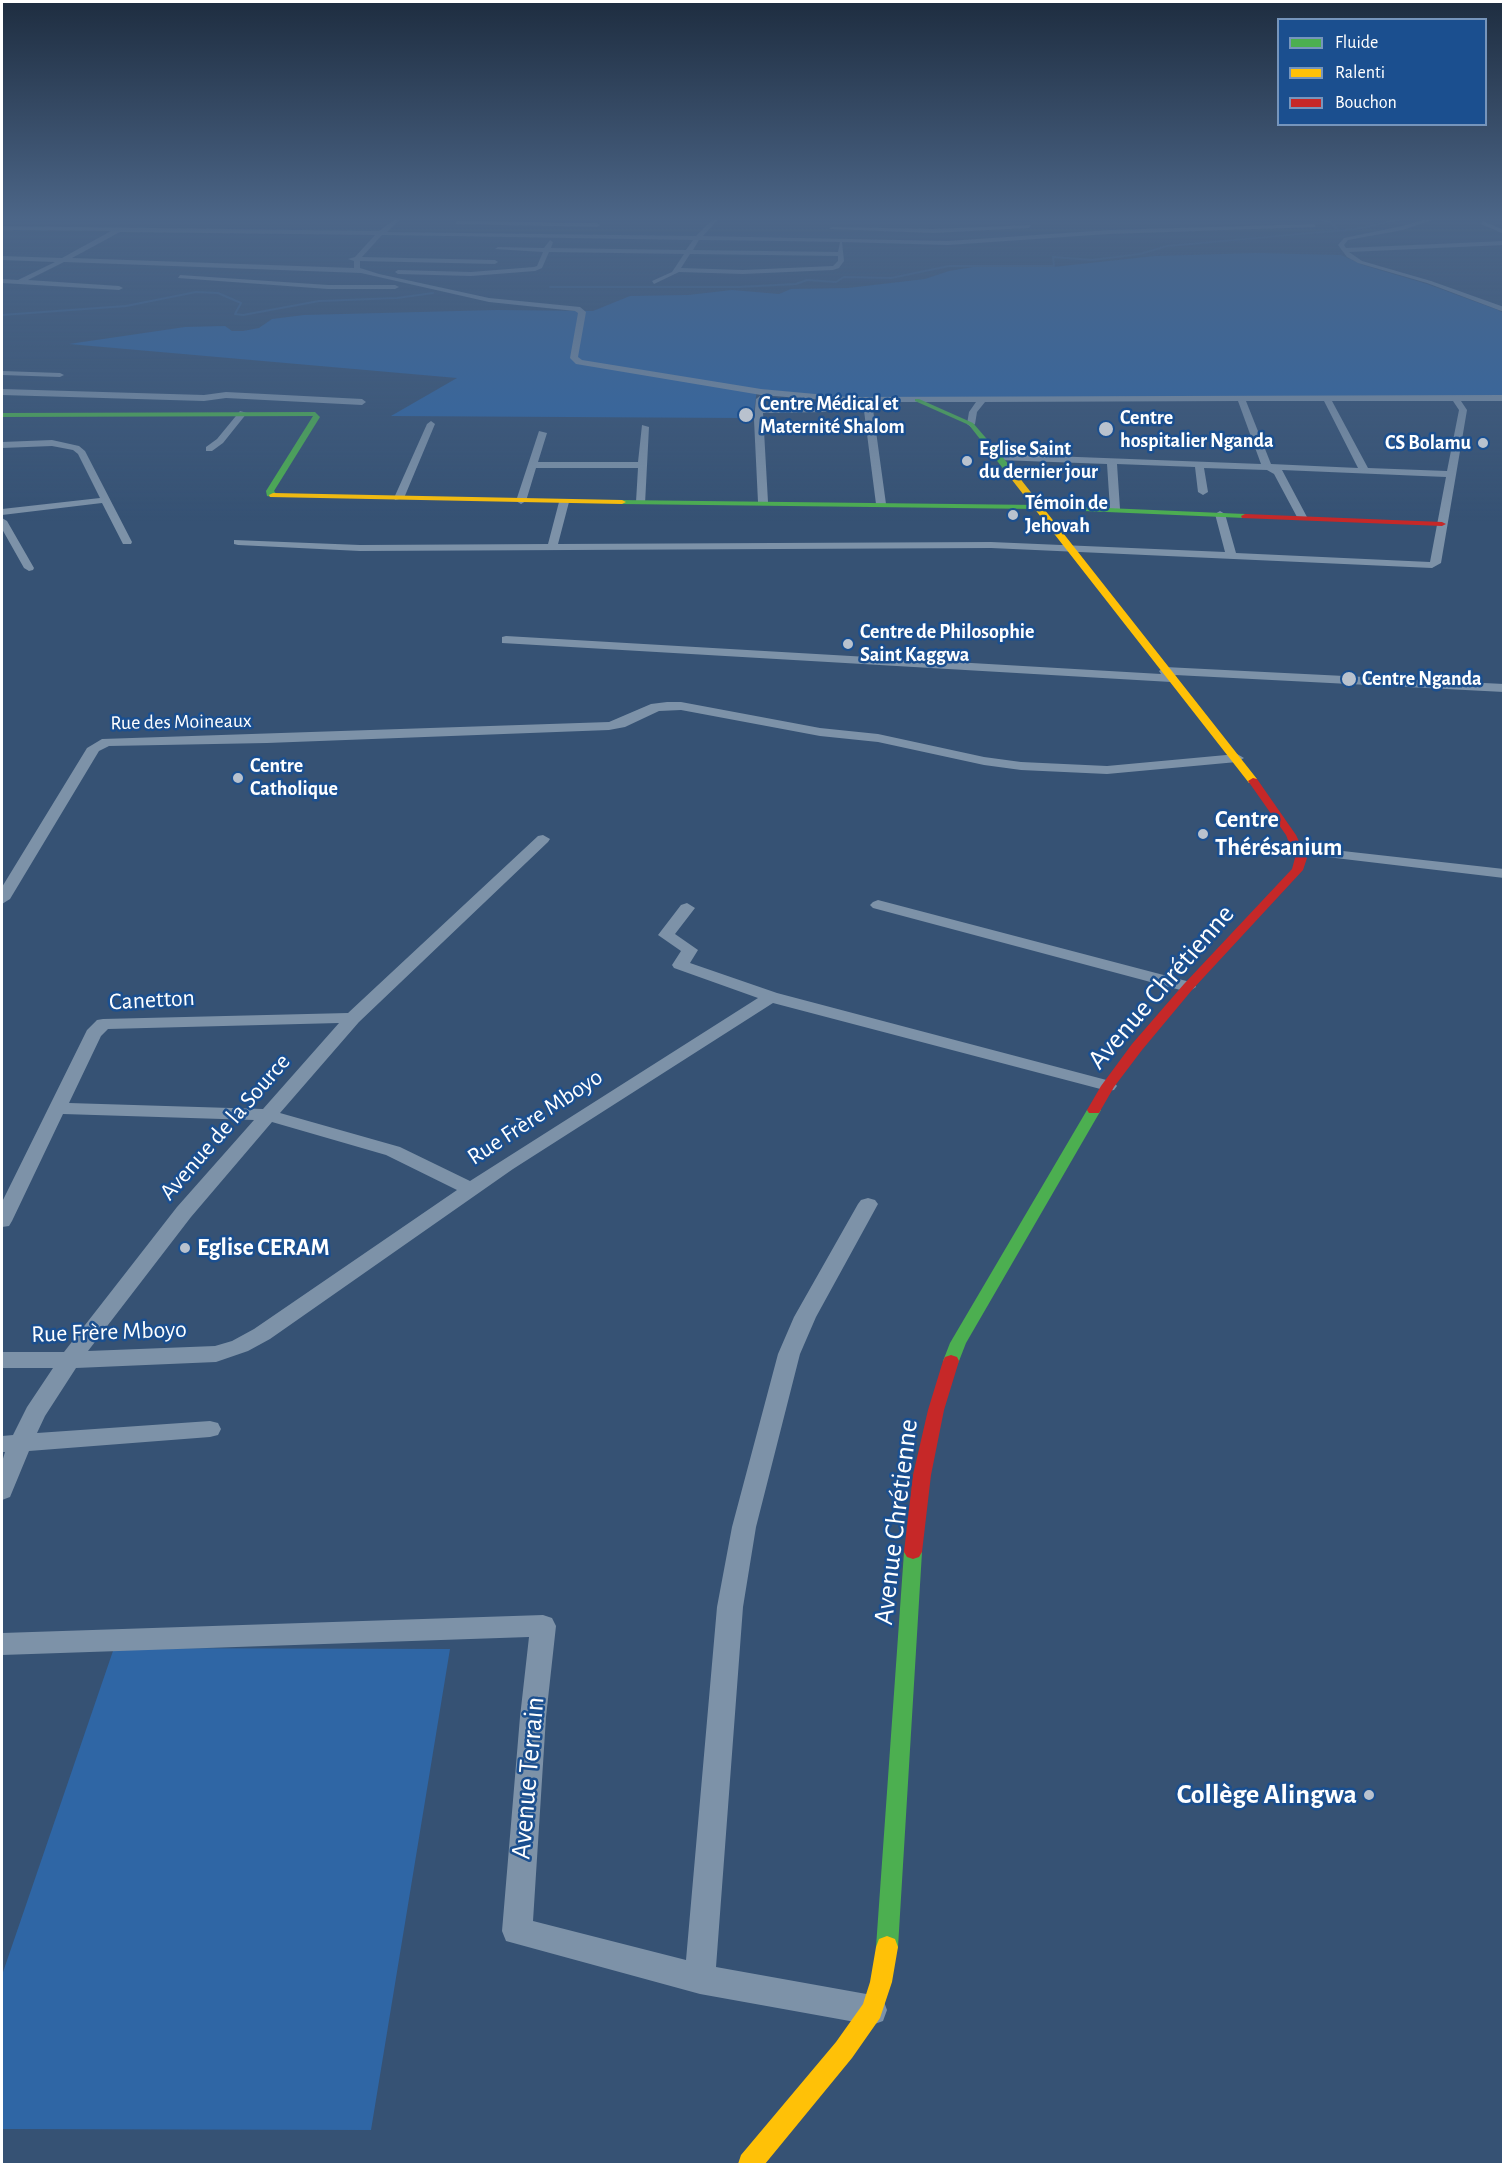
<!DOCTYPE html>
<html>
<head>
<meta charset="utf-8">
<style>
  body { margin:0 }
  #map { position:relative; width:1505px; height:2166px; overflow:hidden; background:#365274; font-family:"Alegreya Sans",sans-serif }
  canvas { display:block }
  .frame { position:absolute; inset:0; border:3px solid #fff; pointer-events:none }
  .legend { position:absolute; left:1277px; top:18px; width:210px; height:108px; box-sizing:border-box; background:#1b4f8f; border:2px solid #7695bc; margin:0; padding:8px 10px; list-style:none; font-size:18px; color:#fff }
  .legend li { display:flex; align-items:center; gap:12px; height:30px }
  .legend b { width:30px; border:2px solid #7695bc }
</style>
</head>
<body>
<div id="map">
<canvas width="1505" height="2166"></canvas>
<div class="frame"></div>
<ul class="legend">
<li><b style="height:8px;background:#4caf50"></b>Fluide</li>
<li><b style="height:8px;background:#ffc107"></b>Ralenti</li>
<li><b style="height:8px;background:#c62828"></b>Bouchon</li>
</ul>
</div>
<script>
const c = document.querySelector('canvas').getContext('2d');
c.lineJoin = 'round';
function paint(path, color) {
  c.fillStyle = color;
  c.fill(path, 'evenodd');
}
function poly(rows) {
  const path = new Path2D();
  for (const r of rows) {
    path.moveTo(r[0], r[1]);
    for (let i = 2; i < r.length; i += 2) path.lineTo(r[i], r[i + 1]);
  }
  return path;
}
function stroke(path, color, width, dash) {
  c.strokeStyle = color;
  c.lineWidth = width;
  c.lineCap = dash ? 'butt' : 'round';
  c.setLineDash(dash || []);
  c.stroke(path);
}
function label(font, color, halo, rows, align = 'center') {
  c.font = font + ' "Alegreya Sans",sans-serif';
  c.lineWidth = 5;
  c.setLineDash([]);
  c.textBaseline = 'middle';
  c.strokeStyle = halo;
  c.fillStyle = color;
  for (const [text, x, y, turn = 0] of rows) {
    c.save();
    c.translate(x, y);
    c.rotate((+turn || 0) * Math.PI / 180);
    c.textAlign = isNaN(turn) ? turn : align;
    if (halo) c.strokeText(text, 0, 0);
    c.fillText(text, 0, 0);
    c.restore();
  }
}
const green = poly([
  [1256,253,1341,255,1363,265,1427,284,1498,310,1503,313,1504,397,836,397,757,389,754,412,744,412,743,418,391,416,457,378,69,344,185,327,225,326,232,331,243,331,259,328,272,319,304,315,497,310,593,311,630,296,688,295,732,290,779,294,791,289,848,288,925,279,949,271,979,266,1053,267,1155,256],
  [114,1648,450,1649,371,2130,2,2129,2,1975]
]);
const stream = poly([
  [1321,219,1331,223,1338,230],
  [550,287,739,287,796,284,807,280,836,282,844,277,891,278,949,266,1054,266,1053,257,1092,260,1140,254,1167,246,1357,229,1401,219],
  [2,315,126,306,196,292,218,293,241,303,235,314,243,315,319,301,397,298,433,293]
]);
const street = poly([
  [395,219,401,219,387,232,696,236,713,219,719,219,703,236,948,241,1109,230,1314,224,1316,227,1109,234,948,245,842,242,844,261,839,268,833,270,743,274,679,272,654,284,652,281,672,272,684,254,549,252,542,268,535,271,471,276,398,274,395,272,398,270,471,272,534,267,537,266,543,252,495,249,498,247,544,248,550,240,553,242,551,248,686,250,693,240,382,235,362,257,495,260,498,262,495,264,360,261,360,268,379,274,489,298,580,307,586,312,578,357,582,360,761,389,848,397,1504,395,1504,401,1461,401,1467,410,1441,563,1432,568,991,548,360,551,238,545,234,544,234,540,360,545,548,544,559,502,564,499,569,502,558,544,991,542,1225,552,1215,514,1220,511,1225,514,1236,553,1430,562,1446,477,1282,470,1307,517,1302,520,1297,517,1274,474,1267,470,1204,468,1208,492,1203,495,1198,492,1195,467,1117,464,1120,509,1115,512,1110,509,1107,464,999,460,994,457,999,454,1261,464,1238,401,985,402,977,412,975,424,971,427,967,424,969,412,976,402,872,402,886,504,881,507,876,504,863,403,761,395,576,364,570,358,578,313,575,311,489,302,361,273,64,262,28,280,119,286,123,288,119,290,2,283,2,279,18,280,55,262,2,260,2,256,62,258,111,231,2,230,2,226,379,231,395,219],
  [120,232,375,235,355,257,348,259,354,261,354,268,72,258,120,232],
  [699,240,779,241,840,242,838,252,693,250,699,240],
  [690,254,838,256,838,261,833,266,743,270,681,268,690,254],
  [1246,401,1324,401,1358,468,1271,464,1246,401],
  [1332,401,1453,401,1459,410,1447,471,1368,468,1332,401],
  [1426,219,1435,219,1403,230,1348,240,1344,245,1346,248,1504,241,1504,245,1349,252,1362,261,1431,281,1504,307,1504,312,1427,283,1358,263,1347,257,1338,245,1344,238,1402,226,1426,219],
  [457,221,597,223,600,225,597,227,455,224,457,221],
  [1483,221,1504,230,1504,234,1481,224,1483,221],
  [1031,225,1029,228,933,233,829,229,832,227,933,229,1031,225],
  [180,275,328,285,395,285,399,287,395,289,328,289,178,278,180,275],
  [2,371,60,373,64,375,60,377,2,375,2,371],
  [2,389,204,395,226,392,362,399,366,402,362,405,226,398,204,401,2,395,2,389],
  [760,396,764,399,764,407,825,406,829,409,825,412,763,413,768,502,763,505,758,502,754,420,756,399,760,396],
  [240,411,247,413,223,443,212,451,206,451,206,447,217,439,240,411],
  [431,421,435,424,404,498,395,500,394,498,427,424,431,421],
  [642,425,649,427,645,504,636,502,638,468,536,468,526,501,521,504,516,501,539,431,547,433,538,462,638,462,642,425],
  [52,440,79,446,85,451,132,542,131,544,123,544,102,503,2,515,2,509,100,498,78,454,73,450,52,446,2,448,2,442,52,440],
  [2,518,7,521,34,568,33,570,29,571,24,568,2,529,2,518],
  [506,636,1161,674,1159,671,1165,667,1504,684,1504,692,1175,675,1177,678,1171,682,502,643,502,637,506,636],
  [667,702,681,702,820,728,878,734,984,757,1021,762,1107,766,1237,754,1244,758,1237,762,1107,774,1021,770,984,765,878,742,820,736,681,710,659,711,625,727,609,730,267,743,109,746,99,751,10,899,2,904,2,887,87,748,102,739,609,722,651,704,667,702],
  [543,835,550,839,548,842,359,1022,280,1113,400,1147,470,1181,758,998,674,968,672,965,681,951,658,935,681,905,687,903,695,908,675,934,698,950,690,963,777,993,1114,1082,1117,1086,1114,1090,1108,1091,773,1003,513,1169,270,1339,248,1351,216,1362,76,1368,45,1416,37,1433,210,1421,218,1423,221,1429,218,1435,210,1437,29,1451,10,1497,2,1500,2,1462,5,1452,2,1452,2,1436,13,1435,27,1407,53,1368,2,1368,2,1352,64,1352,177,1207,254,1120,63,1114,12,1221,9,1226,2,1227,2,1202,87,1030,97,1020,103,1019,348,1013,538,836,543,835],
  [339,1023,263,1109,69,1103,101,1036,108,1029,339,1023],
  [272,1122,386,1155,457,1190,254,1329,232,1341,215,1346,88,1351,191,1217,272,1122],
  [1298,846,1504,869,1504,878,1293,853,1291,850,1298,846],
  [878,900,1194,983,1196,987,1188,992,873,908,870,905,873,902,878,900],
  [868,1198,875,1200,878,1204,816,1317,800,1354,756,1527,743,1607,716,1967,872,1995,883,1999,887,2010,883,2021,872,2025,700,1994,506,1941,502,1931,520,1717,529,1637,2,1655,2,1633,543,1615,552,1618,556,1626,546,1717,533,1921,686,1960,717,1607,732,1527,778,1354,794,1317,858,1204,861,1200,868,1198]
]);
const fast = poly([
  [915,399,919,399,973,423,1011,467,1011,471,1005,471,969,425,915,401,915,399],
  [315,412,320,417,274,491,277,495,273,497,267,496,266,491,313,416,2,417,2,413,315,412],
  [619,500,1038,505,1245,514,1249,516,1245,518,1038,509,622,504,618,502,619,500],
  [1094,1106,1101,1110,966,1343,959,1361,957,1365,951,1367,945,1365,943,1361,950,1343,1087,1110,1094,1106],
  [913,1545,919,1547,922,1552,898,1947,895,1955,887,1958,879,1955,876,1947,904,1552,907,1547,913,1545]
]);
const slow = poly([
  [1005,467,1011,467,1257,779,1257,783,1249,783,1005,471,1005,467],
  [273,493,622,500,626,502,622,504,270,497,269,495,273,493],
  [887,1936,895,1939,898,1947,892,1982,880,2018,852,2058,765,2164,738,2164,741,2155,836,2042,863,2004,870,1982,876,1947,879,1939,887,1936]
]);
const jam = poly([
  [1245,514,1442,522,1446,524,1442,526,1242,518,1241,516,1245,514],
  [1253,778,1257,779,1296,835,1307,858,1303,870,1192,990,1142,1050,1114,1087,1099,1113,1089,1113,1087,1110,1101,1086,1132,1044,1184,984,1292,869,1295,858,1286,835,1248,781,1253,778],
  [951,1355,957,1357,959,1361,944,1410,931,1475,922,1552,919,1557,913,1559,907,1557,904,1552,913,1475,928,1410,943,1361,945,1357,951,1355]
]);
const markers = [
  [746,415,8,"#b9c2ce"],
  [1106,429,8,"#b9c2ce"],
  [1483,443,6,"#b9c2ce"],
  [967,461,6,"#b9c2ce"],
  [1013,515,6,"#b9c2ce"],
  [848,644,6,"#b9c2ce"],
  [1349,679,8,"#b9c2ce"],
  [238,778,6,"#b9c2ce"],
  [1203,834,6,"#b9c2ce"],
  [185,1248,6,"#b9c2ce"],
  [1369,1795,6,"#b9c2ce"]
];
const farPoinames = [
  ["Centre Médical et",760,404],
  ["Maternité Shalom",760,427],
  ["Centre",1120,418],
  ["hospitalier Nganda",1120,441],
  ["CS Bolamu",1471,443,"right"],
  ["Eglise Saint",979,449],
  ["du dernier jour",979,472],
  ["Témoin de",1025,503],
  ["Jehovah",1025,526],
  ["Centre de Philosophie",860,632],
  ["Saint Kaggwa",860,655],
  ["Centre Nganda",1362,679],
  ["Centre",250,766],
  ["Catholique",250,789]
];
const farStreetnames = [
  ["Rue des Moineaux",181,722,-1]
];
const poiNames = [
  ["Centre",1215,820],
  ["Thérésanium",1215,848],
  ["Eglise CERAM",197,1248]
];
const streetNames = [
  ["Canetton",152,1000,-3],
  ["Rue Frère Mboyo",535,1117,-33],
  ["Avenue de la Source",225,1127,-49],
  ["Rue Frère Mboyo",109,1332,-2]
];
const nearStreetnames = [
  ["Avenue Chrétienne",1161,987,-49],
  ["Avenue Chrétienne",896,1522,-83],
  ["Avenue Terrain",528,1778,-85]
];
const nearPoinames = [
  ["Collège Alingwa",1357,1795]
];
paint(green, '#2f66a5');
stroke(stream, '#3b618d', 2);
paint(street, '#7d92a8');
paint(fast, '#4caf50');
paint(slow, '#ffc107');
paint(jam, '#c62828');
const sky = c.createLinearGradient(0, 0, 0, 522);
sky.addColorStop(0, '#1e2d40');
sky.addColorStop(0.42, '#4c6688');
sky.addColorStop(1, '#4c668800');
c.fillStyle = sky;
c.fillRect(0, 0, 1505, 522);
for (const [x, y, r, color] of markers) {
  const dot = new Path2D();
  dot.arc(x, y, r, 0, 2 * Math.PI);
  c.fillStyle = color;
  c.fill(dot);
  stroke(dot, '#1b4f8f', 2);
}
label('bold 20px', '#fff', '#1b4f8f', farPoinames, 'left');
label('20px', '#fff', '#1b4f8f', farStreetnames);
label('bold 24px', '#fff', '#1b4f8f', poiNames, 'left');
label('24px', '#fff', '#1b4f8f', streetNames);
label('28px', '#fff', '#1b4f8f', nearStreetnames);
label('bold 28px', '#fff', '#1b4f8f', nearPoinames, 'right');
</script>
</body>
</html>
